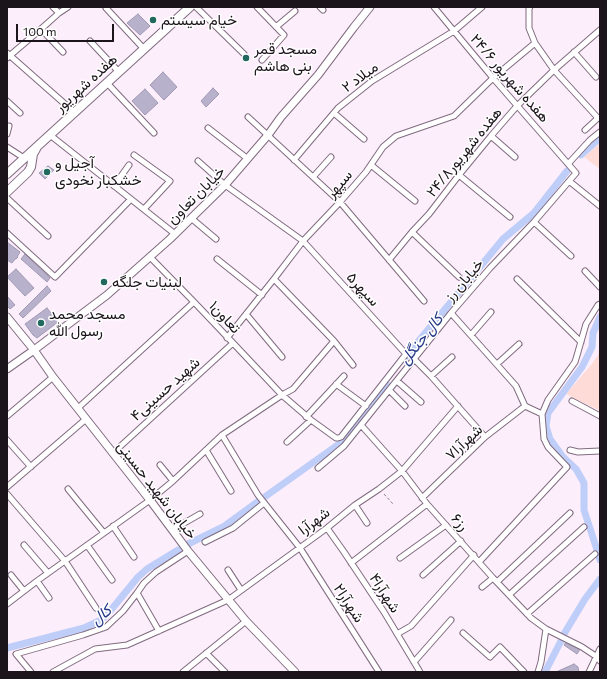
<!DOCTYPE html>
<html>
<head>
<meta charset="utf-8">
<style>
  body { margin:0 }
  #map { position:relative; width:607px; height:679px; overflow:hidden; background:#fdeefc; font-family:Commissioner,sans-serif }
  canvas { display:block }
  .frame { position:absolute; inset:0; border:8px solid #1c141b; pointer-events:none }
  .scale { position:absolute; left:16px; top:24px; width:98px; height:18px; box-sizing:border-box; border:2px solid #1c141b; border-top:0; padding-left:5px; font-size:12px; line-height:14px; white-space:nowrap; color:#1c141b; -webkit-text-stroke:3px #fff; paint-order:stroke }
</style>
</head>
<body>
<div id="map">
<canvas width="607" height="679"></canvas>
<div class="frame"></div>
<div class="scale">100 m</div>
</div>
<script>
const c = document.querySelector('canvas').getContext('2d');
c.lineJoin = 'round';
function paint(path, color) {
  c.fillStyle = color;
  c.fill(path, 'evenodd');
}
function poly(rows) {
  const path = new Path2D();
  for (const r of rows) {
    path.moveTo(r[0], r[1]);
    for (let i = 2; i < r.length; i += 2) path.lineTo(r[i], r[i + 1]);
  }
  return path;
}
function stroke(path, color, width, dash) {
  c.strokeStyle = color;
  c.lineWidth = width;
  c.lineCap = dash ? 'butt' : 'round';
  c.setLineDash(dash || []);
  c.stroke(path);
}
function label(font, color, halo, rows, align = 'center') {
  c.font = font + ' Commissioner,Vazirmatn,sans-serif';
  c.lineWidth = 3;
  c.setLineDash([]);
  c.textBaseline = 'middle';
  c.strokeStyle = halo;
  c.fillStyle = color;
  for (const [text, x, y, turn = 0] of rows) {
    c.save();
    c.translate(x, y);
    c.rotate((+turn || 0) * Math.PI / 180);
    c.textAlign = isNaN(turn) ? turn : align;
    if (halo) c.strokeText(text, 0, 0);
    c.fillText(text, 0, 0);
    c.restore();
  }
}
const green = poly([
  [600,143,600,169,584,157],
  [600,323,600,411,566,394,591,365,598,355,600,342,598,327]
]);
const canal = poly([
  [581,155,600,138],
  [600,317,593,333,592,347,582,367,548,413,546,426,550,439,563,457,576,469,584,483,584,510,598,553,600,560],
  [403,360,503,239,534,213,567,171],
  [266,496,346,439,386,383],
  [188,544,223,527,260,500],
  [564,634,585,599,600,579],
  [7,648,84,628,99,621,106,616,138,577,147,569,178,550],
  [545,672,562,639]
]);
const building = poly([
  [138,14,150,26,140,35,127,23,138,14],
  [163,72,177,87,164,100,150,85,163,72],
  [213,88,219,94,206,107,201,101,213,88],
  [145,89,158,103,145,115,132,101,145,89],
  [48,166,54,170,45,179,39,173,48,166],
  [7,242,20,252,17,257,18,257,16,259,15,259,12,263,7,260,7,242],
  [25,254,50,278,47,282,21,259,25,254],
  [16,269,34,288,25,296,7,277,16,269],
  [47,286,51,291,23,318,19,314,47,286],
  [7,296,15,305,10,309,7,306,7,296],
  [47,308,58,322,37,338,33,335,25,324,47,308],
  [566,642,580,649,577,654,564,645,566,642],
  [574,664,578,667,579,672,556,672,574,664]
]);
const path = poly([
  [384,494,393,504]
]);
const street = poly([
  [53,7,59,13],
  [196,7,244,54],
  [257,7,284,35,262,60],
  [320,7,323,10],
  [530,7,529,9,529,28,535,43,554,70,598,118,585,130],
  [106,8,144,49],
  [276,27,295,11],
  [41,29,63,52],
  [90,41,119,72],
  [574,52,596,77],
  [7,53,74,112],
  [7,58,41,29,59,13,68,7],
  [107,83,154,133],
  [7,101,20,113],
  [334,113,364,139],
  [248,117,340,202,424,301],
  [208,128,248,159],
  [7,134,9,126],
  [50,135,175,234],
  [491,136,515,157],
  [7,147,24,158],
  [134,155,170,181,144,209],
  [294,160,338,108,372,81,454,31,482,7],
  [568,164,590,140,600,132],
  [371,165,415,201],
  [459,175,510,217],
  [314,176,331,157],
  [569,181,600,206],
  [114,186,129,165],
  [7,198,48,236],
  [191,218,216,239],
  [534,222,571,256],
  [412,232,459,277],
  [7,233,55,277,131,199],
  [150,257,194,302,233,343,282,395,311,420,336,438,338,438,341,437,406,354,303,241,225,185,198,161],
  [217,259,262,295],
  [389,260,412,232,429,214,459,175,491,136,517,106,554,70,600,30],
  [585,271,600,287],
  [274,279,334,341,353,365],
  [517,279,581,342],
  [451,313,516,386,525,406],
  [246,314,282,357],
  [471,335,491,312],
  [227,338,274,279,303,241,340,202,366,172,383,147,396,136,454,116,493,78,535,43],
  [414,359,431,376,485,437],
  [497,364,519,344],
  [431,376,452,357],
  [397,381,421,402],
  [336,384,366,406],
  [389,390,405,406],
  [572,401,600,416],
  [525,406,542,414,548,400,575,362,578,352,586,324,598,305,600,304],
  [78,408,194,302],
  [7,416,53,377],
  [306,417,344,376],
  [361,425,402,471,427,504,493,578,531,618,546,629,582,647,597,657,600,661],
  [222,435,258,495,300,548,379,672],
  [7,440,31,467],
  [287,442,311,420],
  [206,450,231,491],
  [570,450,578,452,600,451],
  [113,453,233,343],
  [160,465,173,481],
  [318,468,344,446,451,313,490,268,534,222,576,173,493,78,434,7],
  [7,487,86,419],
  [68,489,104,533],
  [7,494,65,561,96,608],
  [422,498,485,437,525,406],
  [355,505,367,523],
  [113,526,134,557],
  [327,528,344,552,384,612,420,672],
  [172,530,200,514],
  [205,542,233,528,264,503],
  [24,545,48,573],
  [87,545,112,580],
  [400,558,446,525],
  [479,562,567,467,548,447,544,439,542,414],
  [351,563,427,504],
  [228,570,241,590],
  [11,575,24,591],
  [423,575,461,541],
  [37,581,49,598],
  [497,582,570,513],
  [482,587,493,578],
  [137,593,159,631],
  [509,595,584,527],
  [7,604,37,581,150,500,173,481,222,435,282,395,293,389,334,341],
  [527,614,595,554],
  [463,633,490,657,500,647,524,672],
  [397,634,411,626,474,555],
  [206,653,225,672],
  [414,662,451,620],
  [31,672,16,654,83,635,106,627,123,611,137,593,144,583,156,572,188,551],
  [53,672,95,649,127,645,228,600,327,528,355,505,379,489,402,471,458,406],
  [183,672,246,621],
  [538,672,541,662,546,629],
  [589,672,600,649]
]);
const secondary = poly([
  [7,317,34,350,53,377,150,500,188,551,246,621,295,672],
  [7,369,34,350,107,295,170,239,225,185,268,135,281,117,318,75,354,27,370,7]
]);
const primary = poly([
  [7,174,190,7],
  [7,192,28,172,31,167,33,154,36,149]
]);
const markers = [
  [153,20,4,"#21695e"],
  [246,58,4,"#21695e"],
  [47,172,4,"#21695e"],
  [104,282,4,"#21695e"],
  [41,323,4,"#21695e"]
];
const poiNames = [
  ["خیام سیستم",161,20],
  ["مسجد قمر",254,49],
  ["بنی هاشم",254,66],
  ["آجیل و",55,163],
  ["خشکبار نخودی",55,180],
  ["لبنیات جلگه",112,282],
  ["مسجد محمد",49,314],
  ["رسول الله",49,331]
];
const streetNames = [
  ["میلاد ۲",360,77,-36],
  ["هفده شهریور ۲۴/۶",510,78,49],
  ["هفده شهریور",86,83,-42],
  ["هفده شهریور۲۴/۸",464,152,-51],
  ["سپهر",339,184,-49],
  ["خیابان تعاون",196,195,-45],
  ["خیابان رز",464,280,-49],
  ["سپهر۵",363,289,47],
  ["تعاون۱",225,317,47],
  ["شهید حسینی۴",165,389,-42],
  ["شهرآرا۷",464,442,-43],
  ["خیابان شهید حسینی",157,490,52],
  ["شهرآرا",314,521,-37],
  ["رز۶",460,522,48],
  ["شهرآرا۴",385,593,57],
  ["شهرآرا۲",349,603,57]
];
const waterNames = [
  ["کال جنگل",421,339,-51],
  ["کال",101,615,-39]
];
paint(green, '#fedbd7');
stroke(canal, '#bfcef8', 7);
paint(building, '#b8b1cc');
stroke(building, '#a099b4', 1);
stroke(street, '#806b7f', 7);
stroke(secondary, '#806b7f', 9);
stroke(primary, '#806b7f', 10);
stroke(path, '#8c818b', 1, [3, 2]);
stroke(street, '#fff', 5);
stroke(secondary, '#fff', 7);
stroke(primary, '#fff', 8);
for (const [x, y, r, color] of markers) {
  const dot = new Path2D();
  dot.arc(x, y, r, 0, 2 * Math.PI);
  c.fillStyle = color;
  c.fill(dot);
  stroke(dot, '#fff', 1.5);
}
label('15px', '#1c141b', '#fff', poiNames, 'left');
label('15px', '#1c141b', '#fff', streetNames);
label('italic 16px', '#273a88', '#fff', waterNames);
</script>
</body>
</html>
